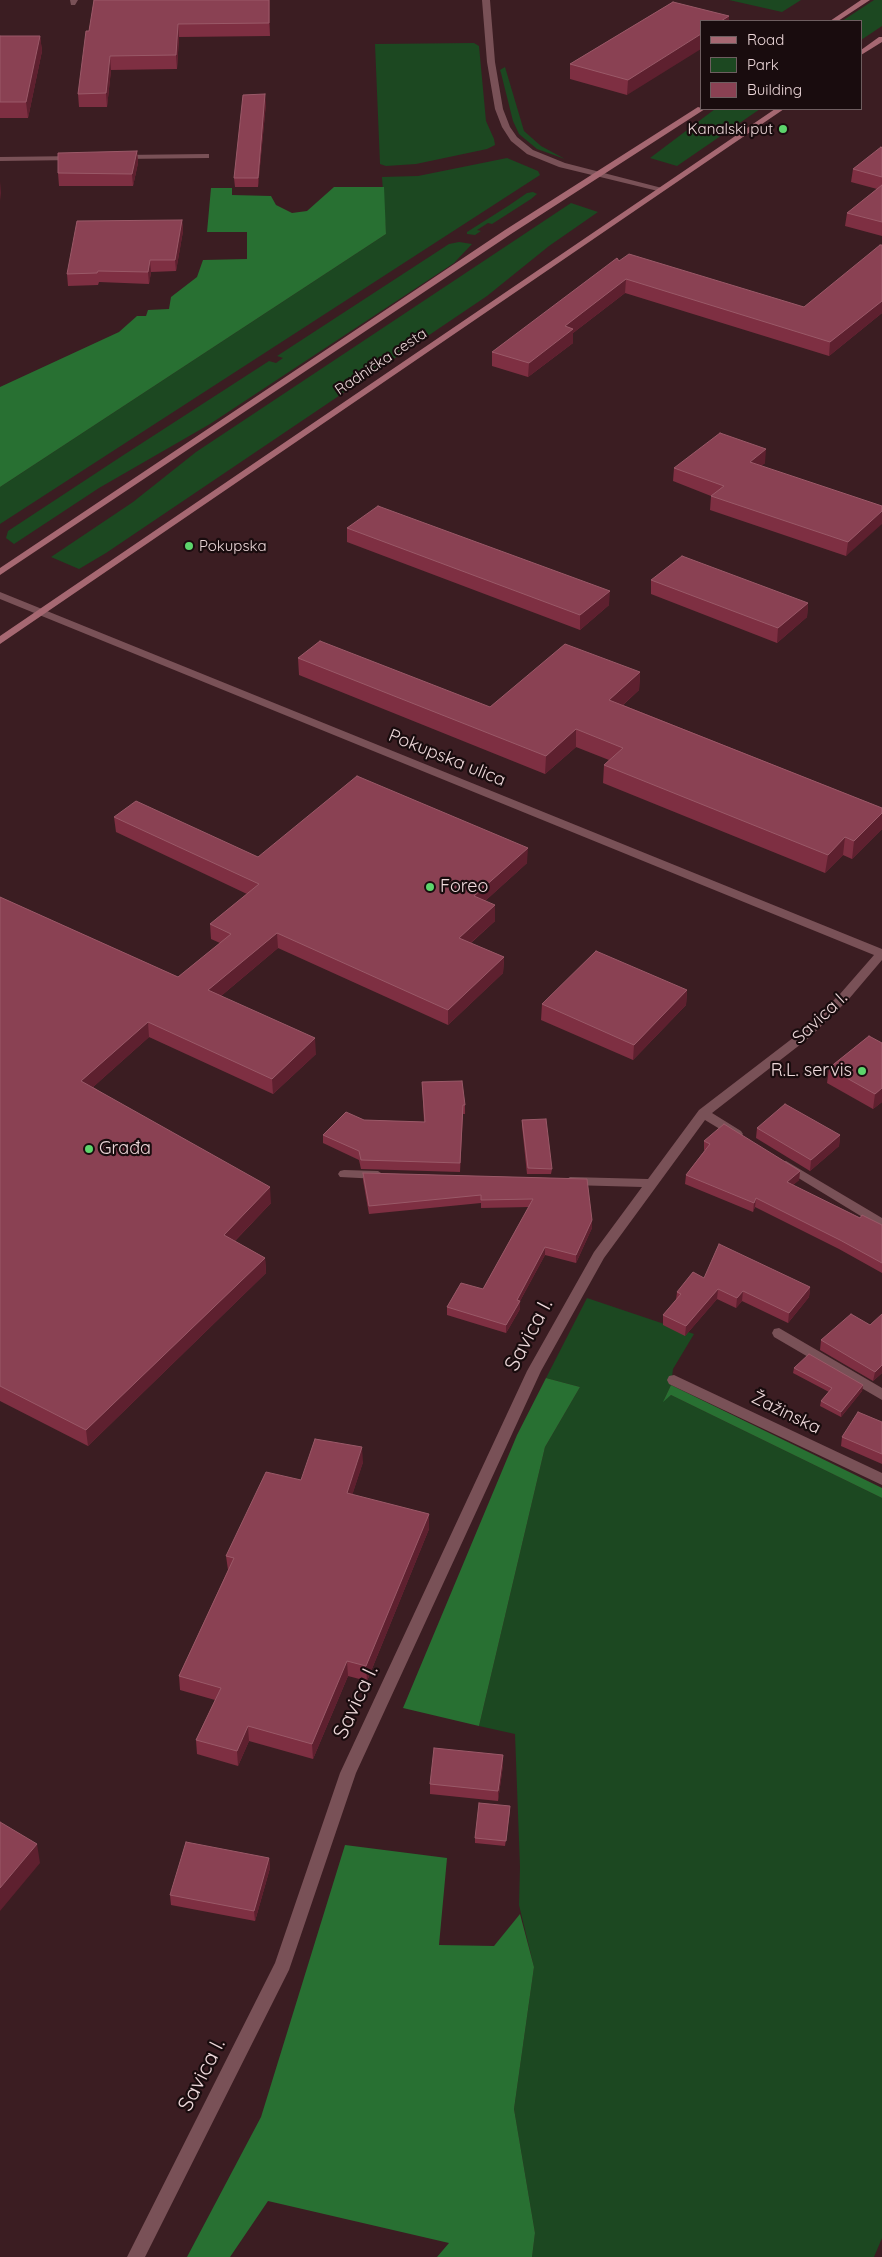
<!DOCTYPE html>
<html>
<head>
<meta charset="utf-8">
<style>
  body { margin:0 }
  #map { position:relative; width:882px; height:2257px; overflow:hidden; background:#3b1d22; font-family:Quicksand,sans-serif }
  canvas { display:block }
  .legend { position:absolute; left:700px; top:20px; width:162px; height:90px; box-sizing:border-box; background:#190c0e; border:1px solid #6e5e60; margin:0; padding:6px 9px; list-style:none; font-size:15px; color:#edd8da }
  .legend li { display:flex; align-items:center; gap:10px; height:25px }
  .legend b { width:25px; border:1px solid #6e5e60 }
</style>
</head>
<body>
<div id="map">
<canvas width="882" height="2257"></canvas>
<ul class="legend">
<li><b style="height:6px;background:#a66872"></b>Road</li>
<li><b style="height:14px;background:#1c4821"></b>Park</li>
<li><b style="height:14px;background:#8a4153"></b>Building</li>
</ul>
</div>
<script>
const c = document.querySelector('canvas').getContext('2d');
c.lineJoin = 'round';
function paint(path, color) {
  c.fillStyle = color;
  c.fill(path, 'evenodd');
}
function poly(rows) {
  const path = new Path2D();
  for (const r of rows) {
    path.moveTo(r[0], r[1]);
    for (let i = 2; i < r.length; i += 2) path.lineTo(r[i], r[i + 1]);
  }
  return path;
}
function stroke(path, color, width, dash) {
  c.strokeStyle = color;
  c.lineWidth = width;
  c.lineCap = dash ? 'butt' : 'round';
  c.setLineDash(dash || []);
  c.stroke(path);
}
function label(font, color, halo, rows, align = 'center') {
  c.font = font + ' Quicksand,sans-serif';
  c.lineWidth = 4.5;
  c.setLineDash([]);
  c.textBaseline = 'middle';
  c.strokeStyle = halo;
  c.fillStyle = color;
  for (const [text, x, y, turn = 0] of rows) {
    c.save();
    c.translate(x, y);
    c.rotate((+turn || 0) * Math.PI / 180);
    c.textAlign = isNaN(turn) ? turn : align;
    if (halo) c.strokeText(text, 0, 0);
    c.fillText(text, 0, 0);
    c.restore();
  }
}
const green = poly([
  [729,0,801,0,782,12],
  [874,0,882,0,882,26,861,40,861,21,842,21],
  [474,43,479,46,486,121,494,139,495,145,487,149,416,164,386,166,380,164,375,44],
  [505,67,524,131,541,146,565,159,537,149,519,134,513,121,501,73,500,70],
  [715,109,760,109,677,166,650,158],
  [507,158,538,171,540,175,0,524,0,487,386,234,382,177,418,176],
  [533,192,537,194,531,199,492,224,488,223,477,230,481,231,475,235,467,234,467,232,508,206,527,193],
  [571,203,598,212,549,246,487,296,106,553,79,569,51,557,133,502,196,452],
  [459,242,472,244,454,263,210,424,99,488,14,544,6,538,8,531,122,456,269,361,276,363,283,358,277,356,449,244],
  [587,1298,694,1334,673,1369,671,1385,664,1400,671,1395,882,1498,882,2238,874,2257,532,2257,535,2233,514,2109,534,1967,519,1905,520,1867,515,1734,479,1726,545,1447,580,1387,546,1378]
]);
const forest = poly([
  [334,187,384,187,386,234,0,487,0,387,119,332,137,316,146,316,148,310,169,309,171,297,197,277,203,260,247,259,247,232,207,232,211,188,232,188,232,195,271,196,276,205,292,213,307,211],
  [546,1378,580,1387,545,1447,479,1726,403,1708,517,1435],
  [671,1385,882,1488,882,1498,671,1395,663,1402],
  [345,1845,447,1858,439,1945,494,1946,520,1914,534,1967,514,2109,535,2233,532,2257,437,2257,449,2243,268,2201,230,2257,187,2257,261,2117]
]);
const minor = poly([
  [70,0,78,0,75,5,71,5,70,0],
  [206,154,209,154,209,158,122,159,118,157,122,155,206,154],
  [78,156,79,158,75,160,0,161,0,157,78,156],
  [0,592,882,949,882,960,848,1000,810,1037,712,1113,741,1131,743,1134,741,1137,733,1137,705,1120,604,1258,541,1371,356,1773,289,1970,145,2257,127,2257,275,1963,340,1773,527,1371,594,1252,642,1187,570,1185,564,1181,570,1177,648,1179,699,1110,802,1031,840,994,874,955,0,599,0,592],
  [786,1161,882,1218,882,1229,782,1168,780,1165,782,1162,786,1161],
  [344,1170,378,1171,384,1175,378,1179,340,1177,338,1174,340,1171,344,1170],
  [779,1328,882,1388,882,1400,774,1337,772,1333,774,1329,779,1328],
  [674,1375,882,1473,882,1485,669,1384,667,1380,669,1376,674,1375]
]);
const tertiary = poly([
  [482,0,490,0,495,62,503,109,510,127,517,137,533,150,565,163,662,188,662,192,559,167,527,154,511,141,502,127,495,109,487,62,482,0]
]);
const secondary = poly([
  [861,0,870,0,838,21,830,21,861,0],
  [879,37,882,37,882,42,861,55,861,50,879,37],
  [698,107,705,109,511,234,0,575,0,568,505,230,698,107],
  [775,109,784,109,0,644,0,636,775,109]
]);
const wall = poly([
  [94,0,270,0,270,36,179,37,177,69,111,70,107,107,79,107,78,94,89,31],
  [673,2,627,95,570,79,570,64],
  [0,36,40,36,42,51,28,118,0,118],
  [266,103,258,187,235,187,234,178],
  [882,148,882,236,845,226,847,213,877,189,851,182,853,169],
  [137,151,138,163,133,186,59,186,58,173],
  [182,220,183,231,176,271,151,272,149,284,99,282,98,285,68,286,67,274],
  [882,245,882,313,829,356,625,293,573,333,573,343,528,377,492,366,492,352,619,261,804,307],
  [765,463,761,466,882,506,846,556,710,510,711,496,673,481,674,468],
  [347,528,609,605,580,630,347,542],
  [651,580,808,603,807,617,777,643,651,594],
  [298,658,490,707,640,672,639,690,623,705,882,808,882,829,852,859,843,855,825,873,603,783,604,765,609,760,576,747,545,774,299,675],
  [114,817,258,857,527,863,485,901,495,921,471,943,504,957,503,973,448,1025,278,948,221,996,316,1054,273,1094,149,1037,93,1087,271,1203,235,1241,265,1258,266,1273,88,1446,0,1401,0,897,178,977,220,943,211,939,210,924,247,894,116,832],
  [687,990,686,1005,633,1060,541,1020,542,1004],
  [869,1036,882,1102,873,1109,827,1083,829,1068],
  [422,1082,465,1105,465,1114,463,1114,460,1172,361,1169,359,1160,323,1143,323,1135,364,1120,424,1122],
  [522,1120,552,1169,551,1174,527,1174,522,1126],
  [757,1128,840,1135,839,1146,810,1171,756,1138],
  [704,1141,800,1171,799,1180,793,1185,860,1218,882,1225,882,1273,839,1249,755,1207,753,1212,685,1184,686,1175,705,1150,704,1150],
  [363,1173,587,1179,592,1228,576,1263,545,1255,520,1301,520,1309,506,1333,447,1315,447,1307,483,1289,529,1207,481,1208,481,1203,369,1214,363,1180],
  [704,1278,810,1287,809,1297,788,1323,742,1301,736,1308,717,1299,685,1336,663,1325,663,1315,676,1300,677,1292],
  [870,1325,882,1373,873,1381,820,1350,821,1340],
  [794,1368,863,1385,862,1391,841,1417,820,1406,821,1401,829,1392,793,1373],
  [882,1422,882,1464,841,1446,842,1437],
  [363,1462,352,1495,429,1514,429,1529,367,1681,348,1676,313,1759,249,1741,238,1766,197,1754,196,1740,215,1700,180,1690,179,1676,228,1570,226,1556,301,1480],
  [503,1755,503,1765,498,1801,430,1794,430,1784],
  [510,1811,505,1846,475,1843,475,1838],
  [269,1858,270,1868,255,1921,171,1905,170,1895]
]);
const shadedWall = poly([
  [269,0,270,0,270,36,269,23],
  [729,16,729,21,721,21],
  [178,24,179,37,177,69,176,55],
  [701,34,701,49,627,95,628,80],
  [40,36,42,51,28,118,26,102],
  [110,56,111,70,107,107,106,93],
  [265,94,266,103,258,187,258,178],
  [137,151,138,163,133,186,132,174],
  [0,181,1,193,0,201],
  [182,220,183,231,176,271,175,260],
  [150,260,151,272,149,284,148,272],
  [626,279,625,293,573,333,573,343,528,377,529,363,565,326],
  [882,301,882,313,829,356,830,342],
  [766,449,765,463,748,476,750,462],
  [882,511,882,524,846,556,848,542],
  [610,591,609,605,580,630,580,615],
  [808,603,807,617,777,643,778,628],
  [640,672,639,690,608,718,609,700],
  [576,729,576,747,545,774,546,756],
  [882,813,882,829,852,859,854,841],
  [845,837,843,855,825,873,828,855],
  [528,848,527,863,474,911,474,896],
  [495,905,495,921,459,953,459,938],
  [277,933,278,948,209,1006,208,990],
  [504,957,503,973,448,1025,448,1010],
  [687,990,686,1005,633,1060,634,1045],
  [148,1022,149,1037,83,1096,81,1081],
  [315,1038,316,1054,273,1094,272,1079],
  [882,1088,882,1102,873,1109,875,1094],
  [840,1135,839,1146,810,1171,811,1160],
  [800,1171,799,1180,786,1191,787,1182],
  [270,1187,271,1203,226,1250,224,1235],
  [756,1198,755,1207,753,1212,754,1203],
  [592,1220,592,1228,576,1263,576,1255],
  [545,1247,545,1255,520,1301,520,1309,506,1333,506,1325,517,1300],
  [265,1258,266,1273,88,1446,86,1430],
  [810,1287,809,1297,788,1323,789,1313],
  [718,1289,717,1299,685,1336,686,1326],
  [743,1291,742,1301,736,1308,737,1298],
  [882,1365,882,1373,873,1381,875,1372],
  [863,1385,862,1391,841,1417,841,1412],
  [362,1447,363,1462,348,1508,347,1493],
  [429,1514,429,1529,367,1681,366,1666],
  [347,1661,348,1676,313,1759,312,1744],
  [248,1726,249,1741,238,1766,237,1751],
  [503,1755,503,1765,498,1801,498,1791],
  [37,1844,40,1863,0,1911,0,1888],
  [269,1858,270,1868,255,1921,254,1911]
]);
const building = poly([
  [94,0,269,0,269,23,178,24,176,55,110,56,106,93,78,94,86,31,89,31,94,0],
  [673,2,729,16,721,21,701,21,701,34,628,80,570,64,673,2],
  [0,36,40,36,26,102,0,102,0,36],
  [265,94,258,178,234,178,243,95,265,94],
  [881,147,882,148,882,177,853,169,881,147],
  [137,151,132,174,58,173,58,153,137,151],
  [882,185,882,222,847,213,882,185],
  [182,220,175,260,150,260,148,272,98,271,97,273,67,274,77,221,182,220],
  [880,245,882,245,882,301,830,342,626,279,565,326,573,329,529,363,492,352,617,258,619,261,629,254,804,307,880,245],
  [720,433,766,449,750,462,882,506,882,511,848,542,711,496,724,486,674,468,720,433],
  [378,506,610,591,580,615,347,528,378,506],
  [682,556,808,603,778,628,651,580,682,556],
  [320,641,490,707,565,644,640,672,609,700,882,808,882,813,854,841,845,837,828,855,604,765,623,748,576,729,546,756,298,658,320,641],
  [357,776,528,848,474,896,495,905,459,938,504,957,448,1010,277,933,208,990,315,1038,272,1079,148,1022,81,1081,270,1187,224,1235,265,1258,86,1430,0,1386,0,897,178,977,231,934,210,924,259,884,114,817,136,801,258,857,357,776],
  [596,951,687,990,634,1045,542,1004,596,951],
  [869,1036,882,1043,882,1088,875,1094,829,1068,869,1036],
  [462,1081,465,1105,463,1105,460,1163,361,1160,359,1151,323,1135,346,1112,364,1120,425,1122,422,1082,462,1081],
  [785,1104,840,1135,811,1160,757,1128,785,1104],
  [546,1119,552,1169,528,1168,522,1120,546,1119],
  [724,1124,800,1171,787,1182,860,1218,862,1215,882,1225,882,1263,840,1240,756,1198,754,1203,686,1175,710,1144,704,1141,724,1124],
  [363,1173,587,1179,592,1220,576,1255,545,1247,517,1300,520,1301,506,1325,447,1307,461,1283,483,1289,533,1199,481,1200,481,1195,369,1206,363,1173],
  [719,1244,810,1287,789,1313,743,1291,737,1298,718,1289,686,1326,663,1315,681,1294,677,1292,693,1272,704,1278,719,1244],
  [851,1314,870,1325,882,1314,882,1365,875,1372,821,1340,851,1314],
  [809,1354,863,1385,841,1412,821,1401,832,1388,794,1368,809,1354],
  [858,1412,882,1422,882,1454,842,1437,858,1412],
  [315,1439,362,1447,347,1493,429,1514,366,1666,347,1661,312,1744,248,1726,237,1751,196,1740,221,1688,179,1676,234,1558,226,1556,266,1472,301,1480,315,1439],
  [434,1748,503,1755,498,1791,430,1784,434,1748],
  [479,1803,510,1806,506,1841,475,1838,479,1803],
  [0,1822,37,1844,0,1888,0,1822],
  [186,1842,269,1858,254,1911,170,1895,186,1842]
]);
const markers = [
  [783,129,5,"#5dd56c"],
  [189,546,5,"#5dd56c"],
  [430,887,5,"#5dd56c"],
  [862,1071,5,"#5dd56c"],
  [89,1149,5,"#5dd56c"]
];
const farPoinames = [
  ["Kanalski put",773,129],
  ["Pokupska",199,546,"left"]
];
const farStreetnames = [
  ["Radnička cesta",381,362,-34]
];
const streetNames = [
  ["Pokupska ulica",447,758,22],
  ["Savica I.",820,1018,-43],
  ["Žažinska",786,1413,26]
];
const poiNames = [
  ["Foreo",440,887],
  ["R.L. servis",852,1071,"right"],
  ["Građa",99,1149]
];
const nearStreetnames = [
  ["Savica I.",529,1335,-62],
  ["Savica I.",356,1702,-65],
  ["Savica I.",202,2075,-63]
];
paint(green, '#1c4821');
paint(forest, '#287032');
paint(minor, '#795157');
paint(tertiary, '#795157');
paint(secondary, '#a66872');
paint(wall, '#7e2f42');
paint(shadedWall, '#5e202f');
paint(building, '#8a4153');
stroke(building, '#9a5968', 1);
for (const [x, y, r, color] of markers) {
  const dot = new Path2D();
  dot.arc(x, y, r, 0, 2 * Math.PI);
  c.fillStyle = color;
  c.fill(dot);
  stroke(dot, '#190c0e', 2);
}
label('15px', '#edd8da', '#190c0e', farPoinames, 'right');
label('15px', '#edd8da', '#190c0e', farStreetnames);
label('18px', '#edd8da', '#190c0e', streetNames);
label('18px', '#edd8da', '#190c0e', poiNames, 'left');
label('21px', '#edd8da', '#190c0e', nearStreetnames);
</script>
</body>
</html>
